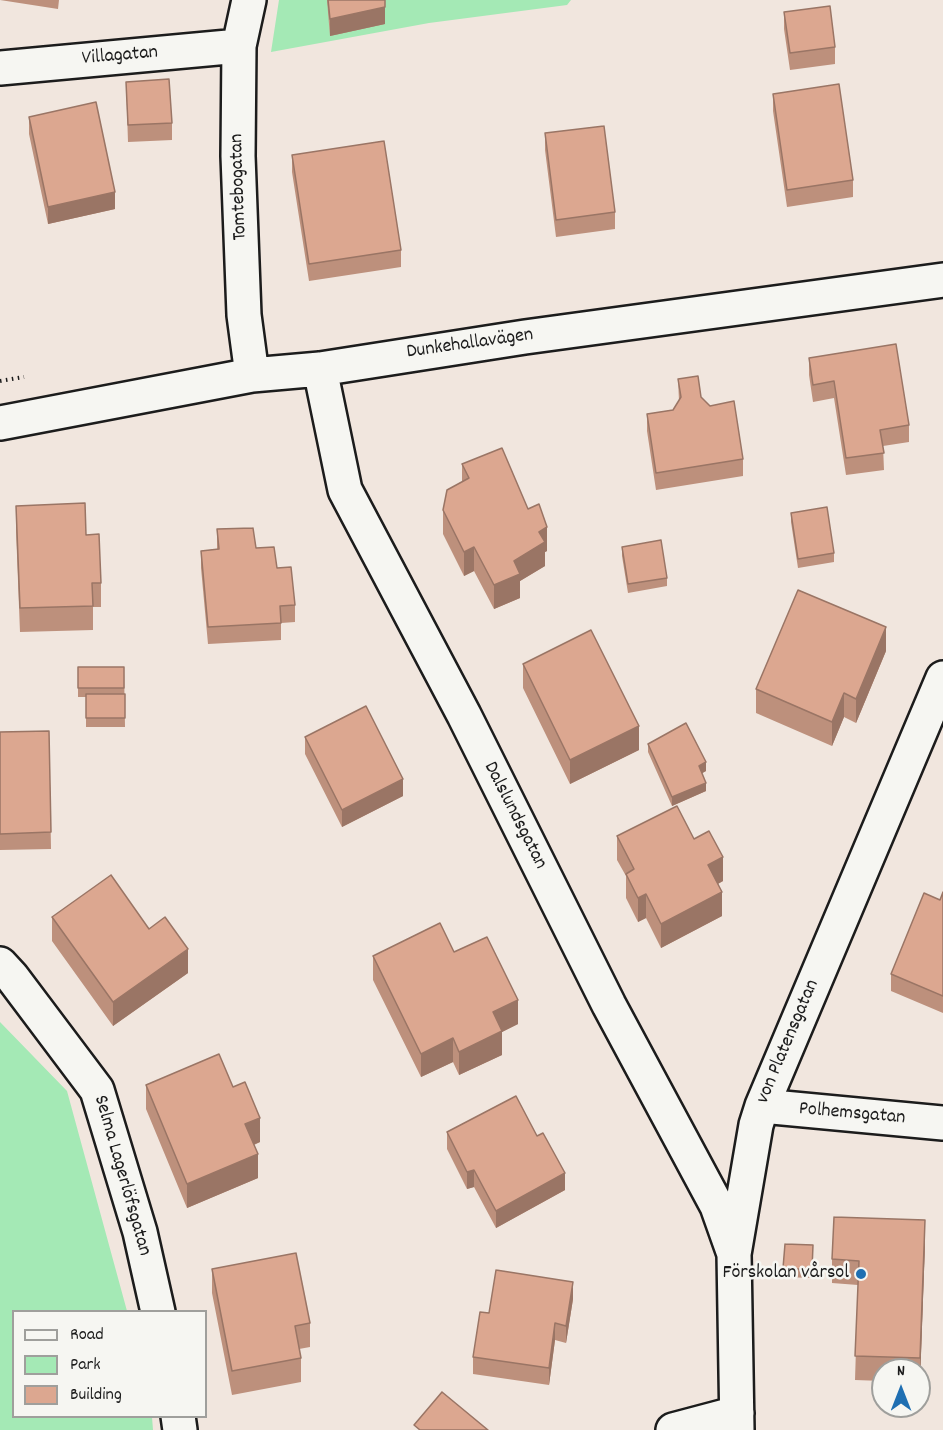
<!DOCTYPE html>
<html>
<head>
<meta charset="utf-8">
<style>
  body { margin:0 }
  #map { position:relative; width:943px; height:1430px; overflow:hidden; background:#f1e6de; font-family:Dekko,sans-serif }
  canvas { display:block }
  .legend { position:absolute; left:12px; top:1310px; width:195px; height:108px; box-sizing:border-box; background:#f6f6f2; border:2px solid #9f9f9c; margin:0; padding:8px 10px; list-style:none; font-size:18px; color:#1c1c1c }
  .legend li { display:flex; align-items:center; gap:12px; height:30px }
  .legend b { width:30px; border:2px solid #9f9f9c }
  .north { position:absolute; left:871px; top:1358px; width:60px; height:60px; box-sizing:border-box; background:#f6f6f2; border:2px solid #9f9f9c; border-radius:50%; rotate:0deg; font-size:16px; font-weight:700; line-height:24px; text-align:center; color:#1c1c1c }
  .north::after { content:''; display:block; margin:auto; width:21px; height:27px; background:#1f6fb2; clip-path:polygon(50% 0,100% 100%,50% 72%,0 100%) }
</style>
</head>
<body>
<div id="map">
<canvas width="943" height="1430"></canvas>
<ul class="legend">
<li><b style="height:8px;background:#f6f6f2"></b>Road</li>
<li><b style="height:16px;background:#a4e9b5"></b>Park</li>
<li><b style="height:16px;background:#dca790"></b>Building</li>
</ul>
<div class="north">N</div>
</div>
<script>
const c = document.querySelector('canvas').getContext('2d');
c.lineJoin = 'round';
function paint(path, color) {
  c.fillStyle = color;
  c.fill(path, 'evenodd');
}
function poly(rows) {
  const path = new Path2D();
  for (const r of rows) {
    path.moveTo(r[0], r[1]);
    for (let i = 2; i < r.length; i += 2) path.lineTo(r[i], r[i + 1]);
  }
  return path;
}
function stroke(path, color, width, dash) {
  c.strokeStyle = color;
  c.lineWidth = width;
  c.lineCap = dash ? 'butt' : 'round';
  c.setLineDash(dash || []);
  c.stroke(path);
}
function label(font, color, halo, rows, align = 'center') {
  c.font = font + ' Dekko,sans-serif';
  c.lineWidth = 5;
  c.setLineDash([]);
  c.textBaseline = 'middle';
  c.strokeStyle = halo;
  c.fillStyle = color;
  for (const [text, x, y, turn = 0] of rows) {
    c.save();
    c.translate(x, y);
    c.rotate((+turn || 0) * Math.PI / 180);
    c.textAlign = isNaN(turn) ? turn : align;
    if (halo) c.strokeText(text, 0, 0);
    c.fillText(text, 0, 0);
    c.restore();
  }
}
const green = poly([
  [279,0,571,0,567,5,429,23,271,52],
  [0,1022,67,1091,127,1311,14,1312,14,1416,152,1417,153,1430,0,1430]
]);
const path = poly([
  [0,381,24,377]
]);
const minor = poly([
  [249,0,239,46,238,156,244,315,252,375],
  [0,68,239,46],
  [320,369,345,490,464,715,609,1005,717,1206,734,1254],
  [0,423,252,375,320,369,525,337,943,280],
  [0,964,12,977,97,1090,140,1232,158,1312],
  [762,1106,943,1123],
  [178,1416,180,1430],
  [673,1430,737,1413],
  [737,1430,734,1254,756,1125,762,1106,943,678]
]);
const wall = poly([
  [0,0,59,0,58,9],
  [327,0,385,0,385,24,330,36],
  [784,12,835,47,835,64,790,70,784,29],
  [126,82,172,123,172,140,128,142],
  [773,94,853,180,853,197,787,207,773,111],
  [29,117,115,209,48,224,29,134],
  [545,133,615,212,615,229,556,237,545,150],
  [292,155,401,250,401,267,309,281,292,172],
  [809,358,909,425,909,442,883,446,884,470,846,475,834,398,813,402,809,375],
  [678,379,701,397,743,459,743,476,656,490,647,431,647,414,673,410,679,401],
  [462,464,528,509,547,551,545,552,545,566,520,581,520,598,494,609,474,571,464,576,443,534,443,510,462,482],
  [16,506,86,535,101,583,101,607,93,607,93,630,20,632,16,530],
  [791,513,834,553,834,562,798,568,791,522],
  [217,529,256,548,277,568,295,605,295,622,281,623,281,640,208,644,201,568,201,551,217,549],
  [622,547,667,578,667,586,628,593,622,556],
  [886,651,856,723,844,717,832,746,756,713,756,689],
  [523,664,639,750,570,784,523,688],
  [78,667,124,667,125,727,86,727,86,697,78,697],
  [49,731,51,849,0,850,0,732],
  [305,737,403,796,342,827,305,754],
  [648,744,706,771,702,773,706,791,672,806,648,752],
  [617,836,694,839,723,881,718,884,722,916,661,948,646,918,638,922,626,898,626,876,617,860],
  [943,892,943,1013,891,991,891,974,940,900],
  [52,917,149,929,188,973,113,1026,52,941],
  [454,952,518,1024,502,1032,502,1055,459,1075,453,1062,421,1077,373,980,373,956],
  [146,1085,233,1087,260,1142,254,1145,258,1178,187,1208,146,1109],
  [447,1132,565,1190,496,1228,474,1187,467,1189,447,1149],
  [785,1244,813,1245,812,1278,783,1277],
  [925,1244,920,1382,919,1382,919,1370,883,1370,883,1381,855,1380,858,1285,832,1283,832,1259],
  [212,1269,310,1323,310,1347,299,1349,301,1358,301,1382,232,1395,212,1293],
  [573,1299,566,1343,555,1340,549,1385,473,1374,473,1357,489,1313]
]);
const shadedWall = poly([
  [385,7,385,24,330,36,330,19],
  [115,192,115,209,48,224,48,207],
  [547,527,547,551,545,552,545,566,520,581,520,598,494,609,494,585,539,532],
  [474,547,474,571,464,576,464,552],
  [886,627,886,651,856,723,856,699],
  [844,693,844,717,832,746,832,722],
  [639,726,639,750,570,784,570,760],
  [706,762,706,771,699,775,699,766],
  [403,779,403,796,342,827,342,810],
  [706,783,706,791,672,806,672,797],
  [723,857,723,881,708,889,708,865],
  [722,892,722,916,661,948,661,924],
  [646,894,646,918,638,922,638,898],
  [188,949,188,973,113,1026,113,1002],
  [518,1000,518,1024,502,1032,502,1055,459,1075,459,1052,493,1012],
  [453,1038,453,1062,421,1077,421,1054],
  [260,1118,260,1142,245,1148,245,1124],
  [258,1154,258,1178,187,1208,187,1184],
  [474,1170,474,1187,467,1189,467,1172],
  [565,1173,565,1190,496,1228,496,1211],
  [925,1220,925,1244,920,1382,920,1358],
  [573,1282,573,1299,566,1343,566,1326],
  [555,1323,555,1340,549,1385,549,1368]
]);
const building = poly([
  [328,0,385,0,385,7,330,19,328,0],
  [830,6,835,47,790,53,784,12,830,6],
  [169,79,172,123,128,125,126,82,169,79],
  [839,84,853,180,787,190,773,94,839,84],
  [96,102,115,192,48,207,29,117,96,102],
  [604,126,615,212,556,220,545,133,604,126],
  [384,141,401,250,309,264,292,155,384,141],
  [896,344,909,425,880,430,884,453,846,458,834,381,813,385,809,358,896,344],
  [698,376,701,397,710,406,734,401,743,459,656,473,647,414,673,410,681,397,678,379,698,376],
  [502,448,528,509,539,504,547,527,539,532,545,542,514,561,520,574,494,585,474,547,464,552,443,510,447,490,469,478,462,464,502,448],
  [85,503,86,535,99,534,101,583,92,583,93,606,20,608,16,506,85,503],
  [827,507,834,553,798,559,791,513,827,507],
  [253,528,256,548,274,547,277,568,291,567,295,605,280,606,281,623,208,627,201,551,219,549,217,529,253,528],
  [661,540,667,578,628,584,622,547,661,540],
  [798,590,886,627,856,699,844,693,832,722,756,689,798,590],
  [591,630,639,726,570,760,523,664,591,630],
  [78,667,124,667,124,688,78,688,78,667],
  [86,694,125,694,125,718,86,718,86,694],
  [366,706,403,779,342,810,305,737,366,706],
  [686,723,706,762,699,766,706,783,672,797,648,744,686,723],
  [49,731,51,832,0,834,0,732,49,731],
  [677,806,694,839,709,831,723,857,708,865,722,892,661,924,646,894,638,898,626,874,634,869,617,836,677,806],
  [111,875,149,929,165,917,188,949,113,1002,52,917,111,875],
  [943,892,943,996,891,974,924,893,940,900,943,892],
  [440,923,454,952,487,937,518,1000,493,1012,502,1031,459,1052,453,1038,421,1054,373,956,440,923],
  [219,1054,233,1087,245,1082,260,1118,245,1124,258,1154,187,1184,146,1085,219,1054],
  [516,1096,537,1136,543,1133,565,1173,496,1211,474,1170,467,1172,447,1132,516,1096],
  [834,1217,925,1220,920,1358,855,1356,859,1261,832,1259,834,1217],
  [785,1244,813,1245,812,1270,783,1268,785,1244],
  [296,1253,310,1323,295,1326,301,1358,232,1371,212,1269,296,1253],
  [496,1270,573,1282,566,1326,555,1323,549,1368,473,1357,480,1312,489,1313,496,1270],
  [442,1392,488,1430,420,1430,414,1425,442,1392]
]);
const markers = [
  [861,1274,6,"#1f6fb2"]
];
const streetNames = [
  ["Villagatan",120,57,-5],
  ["Tomtebogatan",240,187,-92],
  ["Dunkehallavägen",470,345,-8],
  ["Dalslundsgatan",514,816,63],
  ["von Platensgatan",789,1042,-67],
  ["Polhemsgatan",852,1115,5],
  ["Selma Lagerlöfsgatan",121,1176,74]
];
const poiNames = [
  ["Förskolan vårsol",849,1274]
];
paint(green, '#a4e9b5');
stroke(minor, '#1c1c1c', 38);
stroke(path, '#1c1c1c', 4, [1.5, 4.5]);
stroke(minor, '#f6f6f2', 33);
paint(wall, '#bd907c');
paint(shadedWall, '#9a7565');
paint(building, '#dca790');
stroke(building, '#9a7565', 1.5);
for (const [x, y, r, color] of markers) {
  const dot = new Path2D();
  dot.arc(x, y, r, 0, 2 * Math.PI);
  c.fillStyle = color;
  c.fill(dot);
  stroke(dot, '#f6f6f2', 2);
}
label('20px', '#1c1c1c', '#f6f6f2', streetNames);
label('20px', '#1c1c1c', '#f6f6f2', poiNames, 'right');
</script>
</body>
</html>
